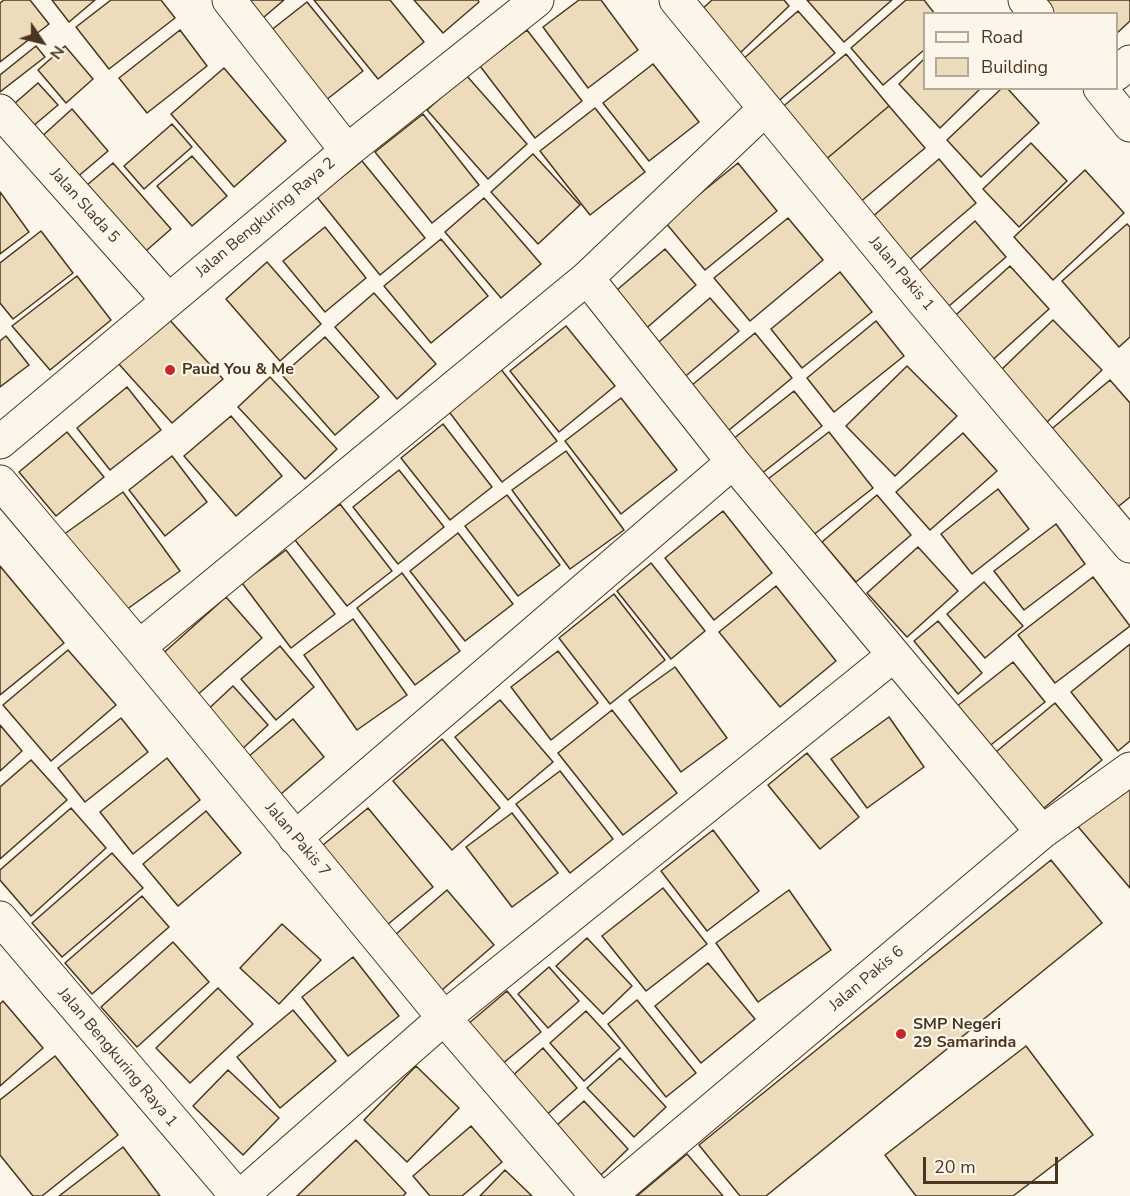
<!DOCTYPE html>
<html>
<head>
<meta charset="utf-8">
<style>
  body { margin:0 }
  #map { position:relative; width:1130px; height:1196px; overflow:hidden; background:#fbf6e9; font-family:"Nunito Sans",sans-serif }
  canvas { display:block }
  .legend { position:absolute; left:923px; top:12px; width:195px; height:78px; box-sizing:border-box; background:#fbf6e9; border:2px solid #b4a999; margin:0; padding:8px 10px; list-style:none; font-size:18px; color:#4a3520 }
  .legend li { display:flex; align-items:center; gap:12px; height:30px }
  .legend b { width:30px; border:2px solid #b4a999 }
  .north { position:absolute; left:12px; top:12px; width:60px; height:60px; -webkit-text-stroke:4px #fbf6e9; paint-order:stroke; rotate:125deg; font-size:16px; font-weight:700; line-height:24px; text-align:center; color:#4a3520 }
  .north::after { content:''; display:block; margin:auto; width:21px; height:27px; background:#4a3520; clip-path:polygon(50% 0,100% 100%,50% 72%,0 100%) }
  .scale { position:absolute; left:923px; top:1157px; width:135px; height:27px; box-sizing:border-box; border:3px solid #4a3520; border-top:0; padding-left:8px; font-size:18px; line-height:21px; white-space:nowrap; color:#4a3520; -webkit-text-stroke:4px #fbf6e9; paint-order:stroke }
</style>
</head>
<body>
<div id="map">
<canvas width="1130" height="1196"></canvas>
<ul class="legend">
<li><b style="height:8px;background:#fbf6e9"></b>Road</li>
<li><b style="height:16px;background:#ecdcbc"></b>Building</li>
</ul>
<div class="north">N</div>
<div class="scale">20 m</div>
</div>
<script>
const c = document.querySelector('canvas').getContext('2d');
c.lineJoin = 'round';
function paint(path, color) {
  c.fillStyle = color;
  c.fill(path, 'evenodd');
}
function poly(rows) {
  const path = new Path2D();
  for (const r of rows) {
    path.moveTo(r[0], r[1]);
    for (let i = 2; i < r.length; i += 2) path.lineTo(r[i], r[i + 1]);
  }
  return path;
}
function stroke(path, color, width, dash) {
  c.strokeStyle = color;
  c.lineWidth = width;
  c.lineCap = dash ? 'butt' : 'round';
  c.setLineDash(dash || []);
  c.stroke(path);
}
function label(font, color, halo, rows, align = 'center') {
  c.font = font + ' "Nunito Sans",sans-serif';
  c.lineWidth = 4.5;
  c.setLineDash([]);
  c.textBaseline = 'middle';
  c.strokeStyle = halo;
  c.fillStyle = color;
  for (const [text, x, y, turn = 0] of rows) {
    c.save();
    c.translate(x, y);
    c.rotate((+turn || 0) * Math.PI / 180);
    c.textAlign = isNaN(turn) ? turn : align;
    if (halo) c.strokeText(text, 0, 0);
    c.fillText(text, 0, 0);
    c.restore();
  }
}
const building = poly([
  [4,0,30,0,49,24,0,62,0,3,4,0],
  [52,0,95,0,69,22,52,0],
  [111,0,161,0,175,18,109,69,76,27,111,0],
  [238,0,284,0,257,23,238,0],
  [314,0,390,0,424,42,378,79,314,0],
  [414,0,478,0,479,2,443,33,414,0],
  [579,0,601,0,638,50,588,88,543,27,579,0],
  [712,0,784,0,789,6,739,54,700,11,712,0],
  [807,0,892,0,844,42,807,0],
  [906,0,924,0,935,14,924,14,924,50,883,85,851,48,906,0],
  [1031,0,1130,0,1130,21,1116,34,1116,14,1044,14,1031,0],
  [307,2,363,71,321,104,265,35,307,2],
  [798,11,835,53,769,109,734,67,798,11],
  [180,30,207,66,147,113,119,78,180,30],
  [527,30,582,101,535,138,480,66,527,30],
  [36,46,45,57,0,92,0,75,36,46],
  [65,46,93,79,66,103,38,70,65,46],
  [846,54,889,106,824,161,780,109,846,54],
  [924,59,924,88,981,88,940,128,899,84,924,59],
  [653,64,699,122,649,161,603,103,653,64],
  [224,68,286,141,234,187,171,114,224,68],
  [466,75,527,144,488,179,427,110,466,75],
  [38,83,58,105,26,132,7,110,38,83],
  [1002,88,1007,88,1039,123,981,177,947,140,1002,88],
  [889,106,925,148,859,203,824,161,889,106],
  [595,108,645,172,590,215,540,151,595,108],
  [72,109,108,151,75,179,39,139,72,109],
  [423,114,479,185,432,223,375,152,423,114],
  [172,124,192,147,144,189,124,166,172,124],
  [1031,143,1067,181,1019,227,983,189,1031,143],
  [533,154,580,205,538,244,491,192,533,154],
  [192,156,227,196,192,226,157,186,192,156],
  [939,159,976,203,908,261,871,218,939,159],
  [362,161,425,238,380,275,317,197,362,161],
  [113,163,171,229,139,257,80,191,113,163],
  [738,163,777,211,705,270,665,222,738,163],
  [1085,170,1124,213,1053,280,1014,237,1085,170],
  [0,192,29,232,0,254,0,192],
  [484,198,541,264,501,298,445,232,484,198],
  [788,218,823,260,750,321,714,278,788,218],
  [975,221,1006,257,949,306,919,271,975,221],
  [1127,224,1130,227,1130,337,1119,347,1062,281,1127,224],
  [325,227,366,278,325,312,283,261,325,227],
  [41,231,73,273,13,319,0,303,0,263,41,231],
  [441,239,488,296,431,343,384,286,441,239],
  [665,249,696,285,642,332,611,295,665,249],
  [267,262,321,324,280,361,226,299,267,262],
  [1010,266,1049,309,987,365,948,322,1010,266],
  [840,272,872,312,802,368,771,329,840,272],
  [77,276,111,320,50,370,12,326,77,276],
  [374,293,436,364,397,399,335,327,374,293],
  [710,298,739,331,681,380,653,347,710,298],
  [167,317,223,379,172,423,117,362,167,317],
  [1053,320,1102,370,1047,422,999,372,1053,320],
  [876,321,904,356,834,412,807,378,876,321],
  [566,326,615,386,559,432,510,371,566,326],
  [755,333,792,378,723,435,686,390,755,333],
  [6,336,29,365,0,387,0,341,6,336],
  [325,337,379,397,335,435,282,375,325,337],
  [907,366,957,416,895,476,846,426,907,366],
  [500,368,557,441,502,482,447,409,500,368],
  [270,377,337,449,305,479,238,407,270,377],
  [1110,380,1130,403,1130,497,1114,510,1048,432,1110,380],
  [127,387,161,430,110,470,77,428,127,387],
  [794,391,822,426,756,478,728,443,794,391],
  [621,398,677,470,621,514,565,441,621,398],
  [231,416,282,476,236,516,184,456,231,416],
  [443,424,492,487,450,520,401,458,443,424],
  [67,432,104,477,56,516,19,472,67,432],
  [829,432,873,488,812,536,768,479,829,432],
  [963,433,997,471,930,530,896,492,963,433],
  [566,451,624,530,570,569,512,490,566,451],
  [172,456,207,502,165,536,129,490,172,456],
  [399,470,444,527,398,564,353,507,399,470],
  [998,489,1029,529,972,574,941,534,998,489],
  [123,492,180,571,119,615,63,535,123,492],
  [507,495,560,565,518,596,465,526,507,495],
  [877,495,911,535,856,582,822,542,877,495],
  [340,504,392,571,347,606,295,540,340,504],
  [723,511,772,573,714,620,665,558,723,511],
  [1056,524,1085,564,1024,610,994,571,1056,524],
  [458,533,513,604,465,641,410,571,458,533],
  [918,547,958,591,907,637,867,593,918,547],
  [286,550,335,614,291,648,242,583,286,550],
  [651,563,705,631,671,659,617,591,651,563],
  [0,566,64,643,0,695,0,566],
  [402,573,460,651,415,685,357,608,402,573],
  [1093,577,1130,626,1055,683,1018,635,1093,577],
  [984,582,1023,626,985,658,947,614,984,582],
  [776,586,836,661,780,707,719,632,776,586],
  [614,594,665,660,610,704,559,638,614,594],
  [226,597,262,638,195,697,159,657,226,597],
  [353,619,407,695,357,730,304,655,353,619],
  [938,621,982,673,958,694,914,641,938,621],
  [1130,644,1130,741,1118,751,1071,692,1130,644],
  [280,646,314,687,276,720,241,679,280,646],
  [68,650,116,705,51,761,3,705,68,650],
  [558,651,598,703,551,740,511,687,558,651],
  [1013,662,1045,702,987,748,956,707,1013,662],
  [675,667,727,738,681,772,629,700,675,667],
  [233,686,268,725,239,752,203,714,233,686],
  [500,700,553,762,508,800,455,737,500,700],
  [1055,703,1102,760,1038,813,991,756,1055,703],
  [612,710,677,793,623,835,558,753,612,710],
  [889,717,924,767,867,808,831,759,889,717],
  [121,718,148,752,85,802,58,768,121,718],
  [293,719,324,757,274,800,242,762,293,719],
  [0,725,22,751,0,771,0,725],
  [442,739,500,808,452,850,393,781,442,739],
  [807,753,859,817,820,849,768,785,807,753],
  [167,758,200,800,133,854,100,812,167,758],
  [31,760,67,800,0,859,0,787,31,760],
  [560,771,613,839,570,873,516,804,560,771],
  [1123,782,1130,791,1130,888,1075,823,1123,782],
  [71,808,106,848,31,916,0,880,0,870,71,808],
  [368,808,433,887,387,925,323,845,368,808],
  [206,811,241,853,178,906,143,864,206,811],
  [512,813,558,873,512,907,466,847,512,813],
  [713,830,759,891,707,931,661,871,713,830],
  [112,853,143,888,62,957,32,923,112,853],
  [1051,860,1102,923,766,1196,740,1196,699,1145,1051,860],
  [663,888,707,944,646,991,602,936,663,888],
  [447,890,494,945,442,990,395,935,447,890],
  [789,890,831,950,758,1002,716,943,789,890],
  [142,896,169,927,92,994,65,963,142,896],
  [282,924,321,960,279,1004,240,968,282,924],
  [587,938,632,986,603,1014,556,966,587,938],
  [173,942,209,982,137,1047,101,1007,173,942],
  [353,957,399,1016,348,1056,302,997,353,957],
  [708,963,755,1019,701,1063,655,1006,708,963],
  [549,967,579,1001,548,1028,518,994,549,967],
  [218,988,253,1024,190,1083,156,1048,218,988],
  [507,991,541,1032,502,1064,468,1024,507,991],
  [637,1000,696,1073,666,1097,608,1024,637,1000],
  [3,1001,43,1048,0,1086,0,1004,3,1001],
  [293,1010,336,1061,280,1108,237,1057,293,1010],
  [586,1011,620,1048,584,1081,550,1043,586,1011],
  [1026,1046,1093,1135,1013,1196,916,1196,885,1155,1026,1046],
  [543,1048,577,1088,543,1118,509,1079,543,1048],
  [55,1056,118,1135,42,1196,33,1196,0,1155,0,1100,55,1056],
  [620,1058,666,1107,634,1137,587,1088,620,1058],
  [416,1066,459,1108,407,1162,364,1120,416,1066],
  [228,1070,279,1118,243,1155,193,1106,228,1070],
  [584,1101,628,1149,601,1175,556,1126,584,1101],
  [471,1126,502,1162,462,1196,430,1196,413,1176,471,1126],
  [356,1140,406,1193,403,1196,297,1196,356,1140],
  [123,1147,160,1196,59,1196,123,1147],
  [687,1154,723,1196,637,1196,687,1154],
  [505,1170,532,1196,480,1196,505,1170]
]);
const minor = poly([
  [229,0,347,151],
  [676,0,924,302,1130,546],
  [1025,0,1037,14],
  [1116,74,1130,62],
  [1100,88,1130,125],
  [0,111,168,300],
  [587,278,733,462,1042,832],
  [0,442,347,151,537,0],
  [0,482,139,647,444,1018,597,1196],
  [139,647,587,278,765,109],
  [295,838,733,462],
  [0,918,237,1196],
  [241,1196,444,1018,894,655],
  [609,1196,1042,832,1130,769]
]);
const markers = [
  [170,370,6,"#c62828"],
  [901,1034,6,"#c62828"]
];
const streetNames = [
  ["Jalan Slada 5",84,206,48],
  ["Jalan Bengkuring Raya 2",266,218,-40],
  ["Jalan Pakis 1",901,274,50],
  ["Jalan Pakis 7",297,840,50],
  ["Jalan Pakis 6",867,979,-40],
  ["Jalan Bengkuring Raya 1",117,1058,50]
];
const poiNames = [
  ["Paud You & Me",182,370],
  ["SMP Negeri",913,1025],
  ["29 Samarinda",913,1043]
];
paint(building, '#ecdcbc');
stroke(building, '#4a3520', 1.5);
stroke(minor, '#4a3520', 35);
stroke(minor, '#fbf6e9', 33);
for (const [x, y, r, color] of markers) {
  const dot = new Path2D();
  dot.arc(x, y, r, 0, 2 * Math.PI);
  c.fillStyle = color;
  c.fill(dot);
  stroke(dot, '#fbf6e9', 2);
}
label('16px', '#4a3520', '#fbf6e9', streetNames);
label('bold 16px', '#4a3520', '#fbf6e9', poiNames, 'left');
</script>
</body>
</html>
